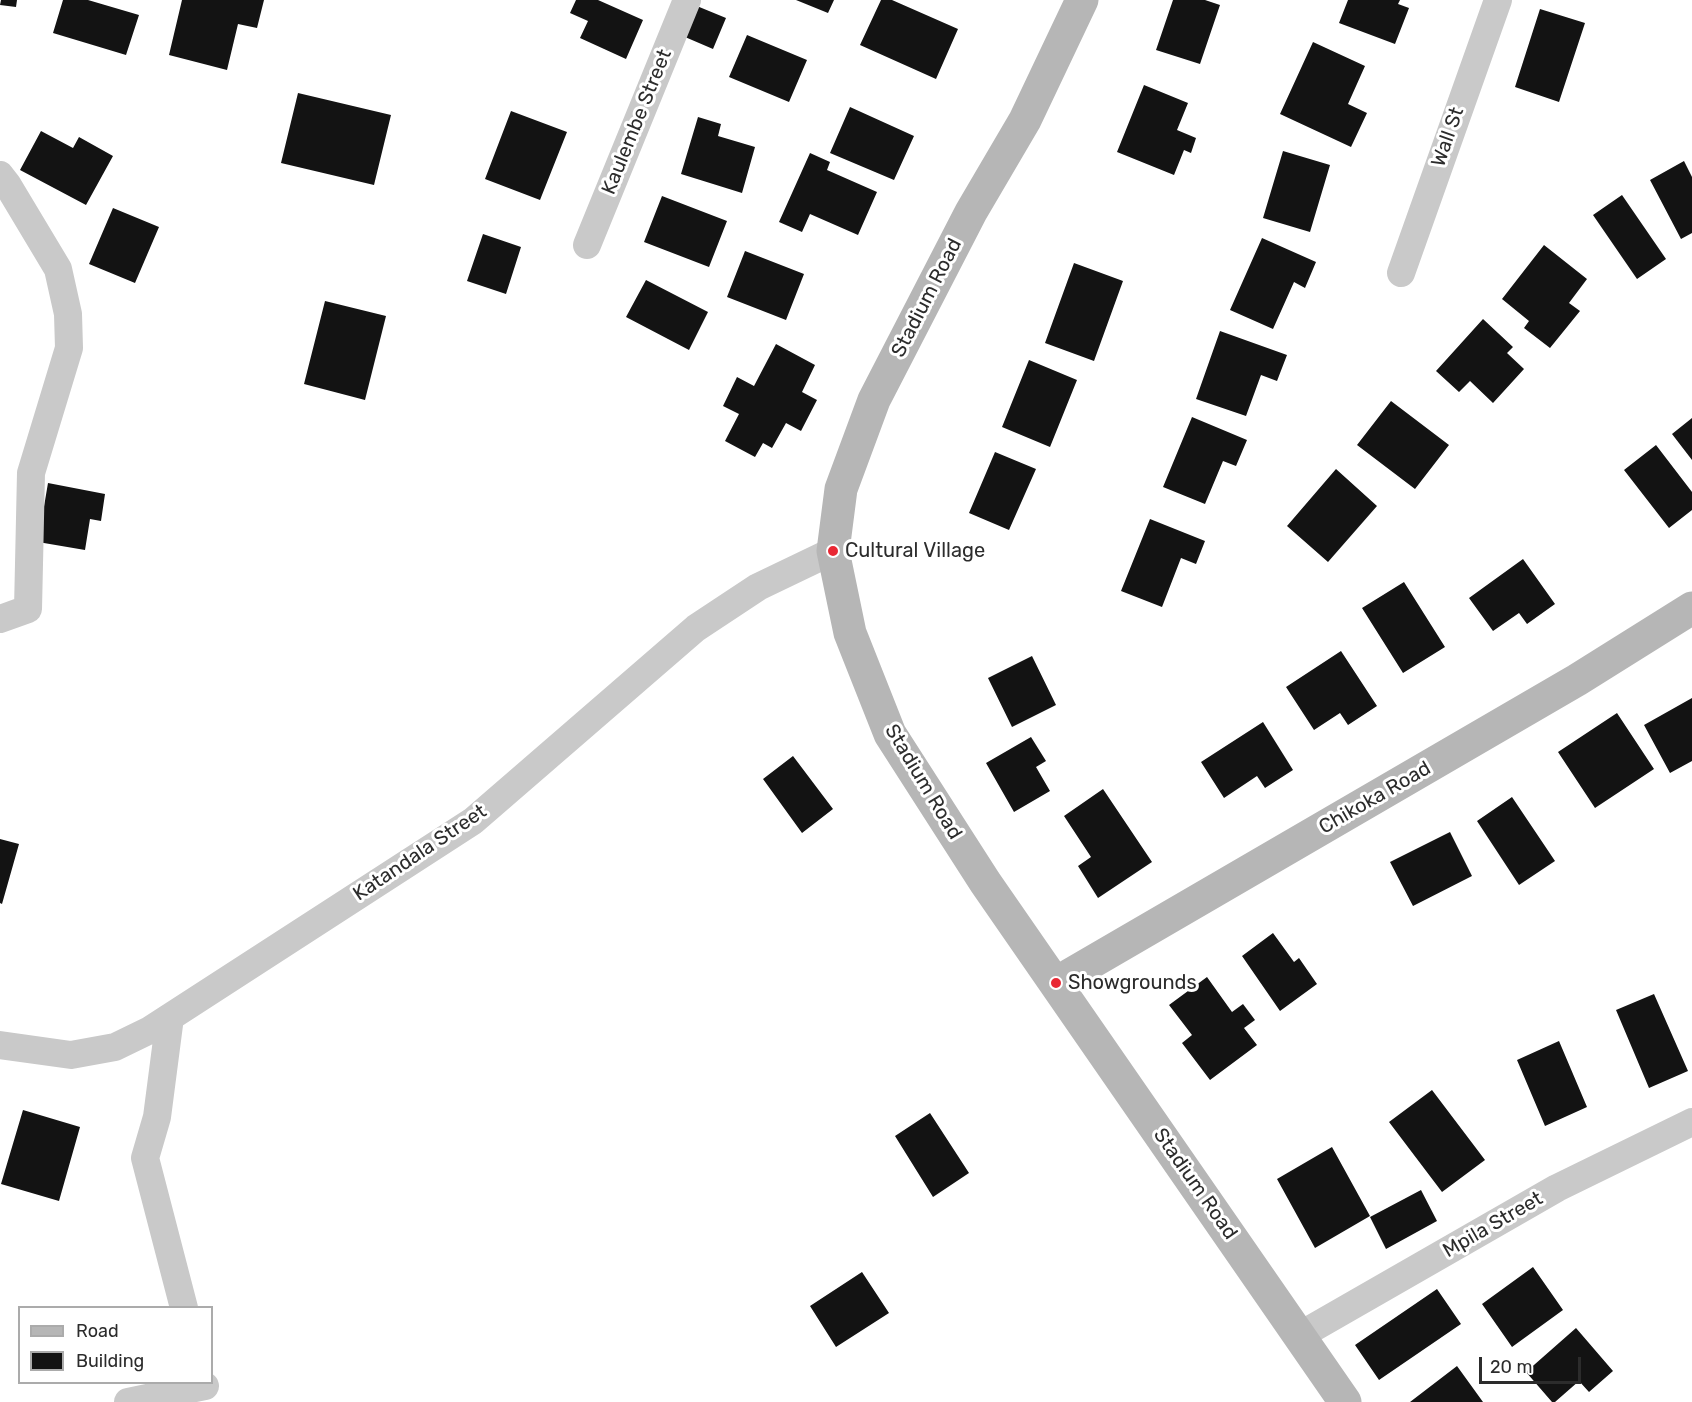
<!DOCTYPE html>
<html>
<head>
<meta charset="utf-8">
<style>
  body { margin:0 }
  #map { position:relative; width:1692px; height:1402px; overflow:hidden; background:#fff; font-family:Rubik,sans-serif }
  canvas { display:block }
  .legend { position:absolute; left:18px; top:1306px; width:195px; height:78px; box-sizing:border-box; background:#fff; border:2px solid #ababab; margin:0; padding:8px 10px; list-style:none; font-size:18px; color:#2c2c2c }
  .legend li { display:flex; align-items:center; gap:12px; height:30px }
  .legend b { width:30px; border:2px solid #ababab }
  .scale { position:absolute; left:1479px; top:1357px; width:102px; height:27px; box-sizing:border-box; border:3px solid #2c2c2c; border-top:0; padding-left:8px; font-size:18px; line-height:21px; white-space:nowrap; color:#2c2c2c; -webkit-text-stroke:4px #fff; paint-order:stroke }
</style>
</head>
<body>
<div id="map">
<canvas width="1692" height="1402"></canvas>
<ul class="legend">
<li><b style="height:8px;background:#b6b6b6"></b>Road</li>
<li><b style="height:16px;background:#131313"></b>Building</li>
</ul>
<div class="scale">20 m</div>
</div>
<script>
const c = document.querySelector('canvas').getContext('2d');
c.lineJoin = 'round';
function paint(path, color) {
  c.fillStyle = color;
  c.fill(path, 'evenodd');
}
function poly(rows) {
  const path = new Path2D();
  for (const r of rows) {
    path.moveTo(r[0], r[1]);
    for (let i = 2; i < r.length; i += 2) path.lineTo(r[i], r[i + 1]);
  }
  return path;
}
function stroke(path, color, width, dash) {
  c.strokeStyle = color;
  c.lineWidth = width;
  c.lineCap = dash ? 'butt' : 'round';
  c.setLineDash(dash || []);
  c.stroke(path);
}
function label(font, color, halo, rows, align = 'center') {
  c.font = font + ' Rubik,sans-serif';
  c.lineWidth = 6;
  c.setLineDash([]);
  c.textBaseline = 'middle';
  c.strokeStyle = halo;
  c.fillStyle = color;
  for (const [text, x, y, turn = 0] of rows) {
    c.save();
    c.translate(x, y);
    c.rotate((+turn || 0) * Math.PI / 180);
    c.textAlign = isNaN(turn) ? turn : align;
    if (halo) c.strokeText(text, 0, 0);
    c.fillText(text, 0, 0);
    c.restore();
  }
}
const building = poly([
  [1,0,17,0,16,7,0,5],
  [63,0,88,0,139,15,126,55,53,33],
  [182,0,264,0,257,28,238,24,227,70,169,55],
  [576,0,598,0,643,20,626,59,580,38,588,21,570,13],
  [796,0,834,0,828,13],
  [881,0,892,0,958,29,936,79,860,45],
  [1173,0,1205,0,1220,5,1200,64,1156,50],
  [1348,0,1400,0,1398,4,1409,8,1395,44,1339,23],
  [692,4,726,18,713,49,678,34],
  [1540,9,1585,23,1559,102,1515,87],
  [747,35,807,60,789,102,729,77],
  [1313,42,1365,66,1348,104,1367,113,1351,147,1280,114],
  [1144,85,1188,103,1177,130,1196,138,1191,153,1184,150,1174,175,1117,152],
  [298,93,391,115,374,185,281,163],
  [850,107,914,136,894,180,830,153],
  [511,111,567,132,540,200,485,179],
  [698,117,721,124,718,136,755,147,742,193,681,174],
  [41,131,73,148,79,137,113,156,86,205,20,170],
  [1283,151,1330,165,1310,232,1263,218],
  [810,153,830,162,827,170,877,192,858,235,810,214,802,232,779,222],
  [1684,161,1692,177,1692,233,1681,239,1650,180],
  [1622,195,1666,259,1637,279,1593,215],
  [662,196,727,221,709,267,644,242],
  [113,208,159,227,135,283,89,264],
  [483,234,521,247,506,294,467,281],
  [1262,238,1316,262,1305,288,1294,282,1273,329,1230,310],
  [1544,245,1587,279,1569,303,1580,311,1550,348,1524,328,1529,321,1502,299],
  [745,251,804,274,786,320,727,297],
  [1074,263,1123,281,1094,361,1045,343],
  [646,280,708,312,689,350,626,317],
  [325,301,386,316,365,400,304,384],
  [1483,319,1513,347,1507,353,1524,369,1493,403,1470,381,1459,392,1436,371],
  [1220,331,1287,355,1277,381,1261,375,1246,416,1196,399],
  [776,344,815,365,802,392,817,400,801,431,786,423,772,448,763,443,755,457,725,441,739,414,723,406,737,377,754,386],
  [1029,360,1077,380,1050,447,1002,427],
  [1391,401,1449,445,1415,489,1357,445],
  [1192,417,1247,440,1236,466,1223,461,1205,504,1163,487],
  [1692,418,1692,460,1672,434],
  [1656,445,1692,492,1692,510,1669,528,1624,470],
  [995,452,1036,469,1009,530,969,513],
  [1336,469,1377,506,1328,562,1287,526],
  [48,483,105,494,101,521,90,519,85,550,38,542],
  [1150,519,1205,541,1196,564,1181,558,1162,607,1121,591],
  [1523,559,1555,604,1527,624,1519,613,1493,631,1469,598],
  [1404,582,1445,647,1403,673,1362,608],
  [1341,651,1377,706,1348,725,1340,713,1314,730,1286,687],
  [1032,656,1056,705,1012,727,988,678],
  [1692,698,1692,761,1670,773,1644,725],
  [1617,713,1654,769,1595,808,1558,752],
  [1263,722,1293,770,1265,788,1257,776,1224,798,1201,762],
  [1031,737,1046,761,1036,767,1050,791,1014,812,986,763],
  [793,756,833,809,802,833,763,779],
  [1103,789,1152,862,1098,898,1078,866,1091,857,1064,816],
  [1512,797,1555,861,1519,885,1477,821],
  [1450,832,1472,876,1413,906,1390,862],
  [0,839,19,844,2,904,0,903],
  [1273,933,1294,962,1299,958,1317,984,1280,1011,1242,956],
  [1207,977,1232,1012,1243,1004,1255,1020,1244,1028,1257,1045,1210,1080,1182,1043,1192,1035,1169,1005],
  [1654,994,1688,1071,1649,1088,1616,1010],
  [1559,1041,1587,1107,1545,1126,1517,1060],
  [1432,1090,1485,1160,1442,1192,1389,1122],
  [23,1110,80,1127,59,1201,1,1184],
  [930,1113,969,1173,933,1197,895,1136],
  [1332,1147,1370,1216,1315,1248,1277,1179],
  [1421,1190,1437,1221,1386,1249,1370,1217],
  [1533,1267,1563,1310,1512,1347,1482,1304],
  [862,1272,889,1313,836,1347,810,1306],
  [1437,1289,1461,1324,1379,1380,1355,1345],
  [1576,1328,1613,1371,1589,1392,1579,1381,1555,1402,1552,1402,1526,1372],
  [1457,1366,1483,1402,1410,1402]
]);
const street = poly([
  [0,175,7,184,58,269,68,314,69,348,31,473,28,609,0,619],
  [587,245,687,0],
  [1401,273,1498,0],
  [170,1017,157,1117,145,1158,184,1308],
  [0,1045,71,1055,115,1047,150,1030,473,821,696,628,758,587,833,551],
  [1299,1336,1557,1188,1692,1122],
  [128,1402,205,1386]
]);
const secondary = poly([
  [1082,0,1025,120,971,212,874,400,841,489,833,551,850,633,890,734,985,882,1345,1402],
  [1056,983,1577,680,1692,608]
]);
const markers = [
  [833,551,6,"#e92834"],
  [1056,983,6,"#e92834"]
];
const streetNames = [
  ["Kaulembe Street",637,122,-68],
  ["Wall St",1448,137,-71],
  ["Stadium Road",927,298,-63],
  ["Stadium Road",923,782,59],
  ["Chikoka Road",1375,798,-30],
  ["Katandala Street",420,853,-34],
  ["Stadium Road",1195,1184,55],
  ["Mpila Street",1493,1225,-30]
];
const poiNames = [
  ["Cultural Village",845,551],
  ["Showgrounds",1068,983]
];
paint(building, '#131313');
stroke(street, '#c9c9c9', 28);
stroke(secondary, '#b6b6b6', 33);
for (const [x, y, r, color] of markers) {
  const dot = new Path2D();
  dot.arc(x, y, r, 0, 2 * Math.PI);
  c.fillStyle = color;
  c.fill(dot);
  stroke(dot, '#fff', 2);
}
label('20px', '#2c2c2c', '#fff', streetNames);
label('20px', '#2c2c2c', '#fff', poiNames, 'left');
</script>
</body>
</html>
